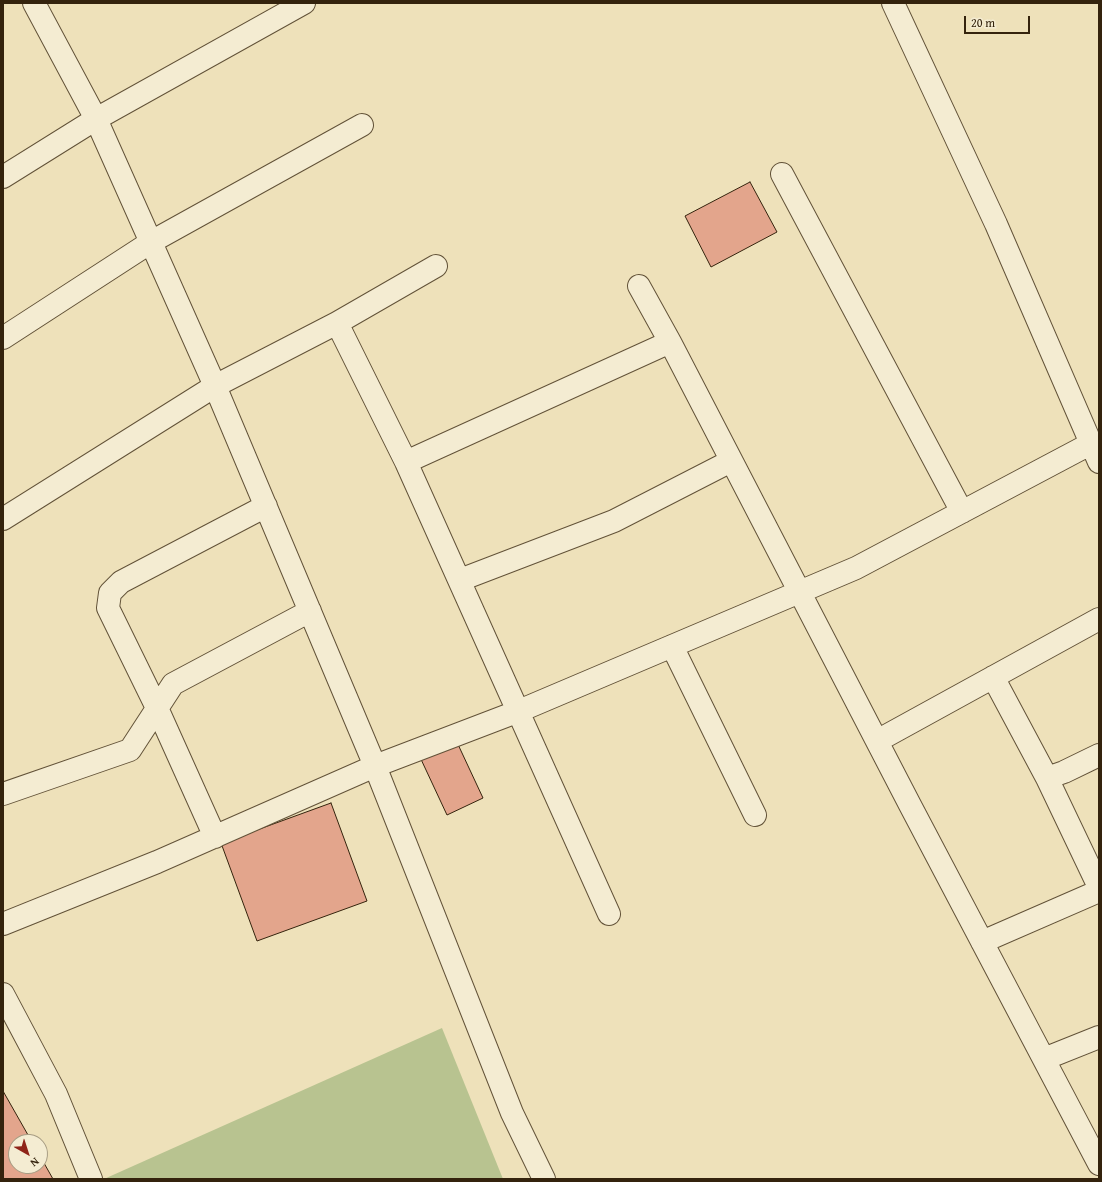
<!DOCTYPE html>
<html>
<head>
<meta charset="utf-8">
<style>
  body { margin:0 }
  #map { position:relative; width:1102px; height:1182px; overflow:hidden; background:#eee1ba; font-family:"Gentium Book Plus",serif }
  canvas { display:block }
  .frame { position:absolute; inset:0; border:4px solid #34230d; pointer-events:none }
  .north { position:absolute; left:8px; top:1134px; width:40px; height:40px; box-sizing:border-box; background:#f4ecd2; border:1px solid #a79c83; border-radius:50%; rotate:141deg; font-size:11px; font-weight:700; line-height:16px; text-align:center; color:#34230d }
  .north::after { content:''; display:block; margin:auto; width:14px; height:18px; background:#8f2418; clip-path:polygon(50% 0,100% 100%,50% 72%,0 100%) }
  .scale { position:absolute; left:964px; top:16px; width:66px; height:18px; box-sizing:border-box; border:2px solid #34230d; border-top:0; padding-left:5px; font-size:12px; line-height:14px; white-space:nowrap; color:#34230d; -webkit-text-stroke:3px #f4ecd2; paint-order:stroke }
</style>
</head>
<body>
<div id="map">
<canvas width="1102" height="1182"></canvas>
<div class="frame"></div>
<div class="north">N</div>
<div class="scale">20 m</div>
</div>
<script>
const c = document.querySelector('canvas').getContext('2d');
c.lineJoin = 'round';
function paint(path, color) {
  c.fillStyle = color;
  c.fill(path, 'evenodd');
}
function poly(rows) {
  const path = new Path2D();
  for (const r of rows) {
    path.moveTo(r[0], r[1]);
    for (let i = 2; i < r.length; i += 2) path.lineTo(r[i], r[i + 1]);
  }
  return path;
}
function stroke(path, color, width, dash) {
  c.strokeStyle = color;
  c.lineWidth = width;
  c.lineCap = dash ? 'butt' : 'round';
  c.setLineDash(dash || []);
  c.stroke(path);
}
const green = poly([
  [442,1028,503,1179,104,1179]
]);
const building = poly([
  [750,182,777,232,711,267,685,216,750,182],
  [455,738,483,798,447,815,419,755,455,738],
  [331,803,367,901,257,941,221,843,331,803],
  [3,1091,32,1142,16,1142,16,1166,40,1166,40,1156,53,1179,3,1179,3,1091]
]);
const minor = poly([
  [34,3,96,119,215,386,375,766,512,1113,544,1179],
  [893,3,996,224,1099,462],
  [782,174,962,512],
  [3,177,96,119,304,3],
  [639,286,670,342,910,805,1099,1164],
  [337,323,406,462,609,914],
  [3,338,151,242,362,125],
  [406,462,670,342],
  [3,519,215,386,337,323,436,266],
  [460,580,614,521,731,461],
  [672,646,755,815],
  [993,677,1047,778,1099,887],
  [877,741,1099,619],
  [1047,778,1064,772,1099,755],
  [3,794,130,750,173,684,310,611],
  [215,837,157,708,108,608,110,593,121,582,266,506],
  [3,924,157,862,375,766,519,711,856,568,1090,444],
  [982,942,1099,891],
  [3,994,56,1094,91,1179],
  [1044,1059,1099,1037]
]);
paint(green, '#b8c390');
paint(building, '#e3a58c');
stroke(building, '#34230d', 1);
stroke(minor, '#625238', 24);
stroke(minor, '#f4ecd2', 22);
</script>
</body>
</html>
